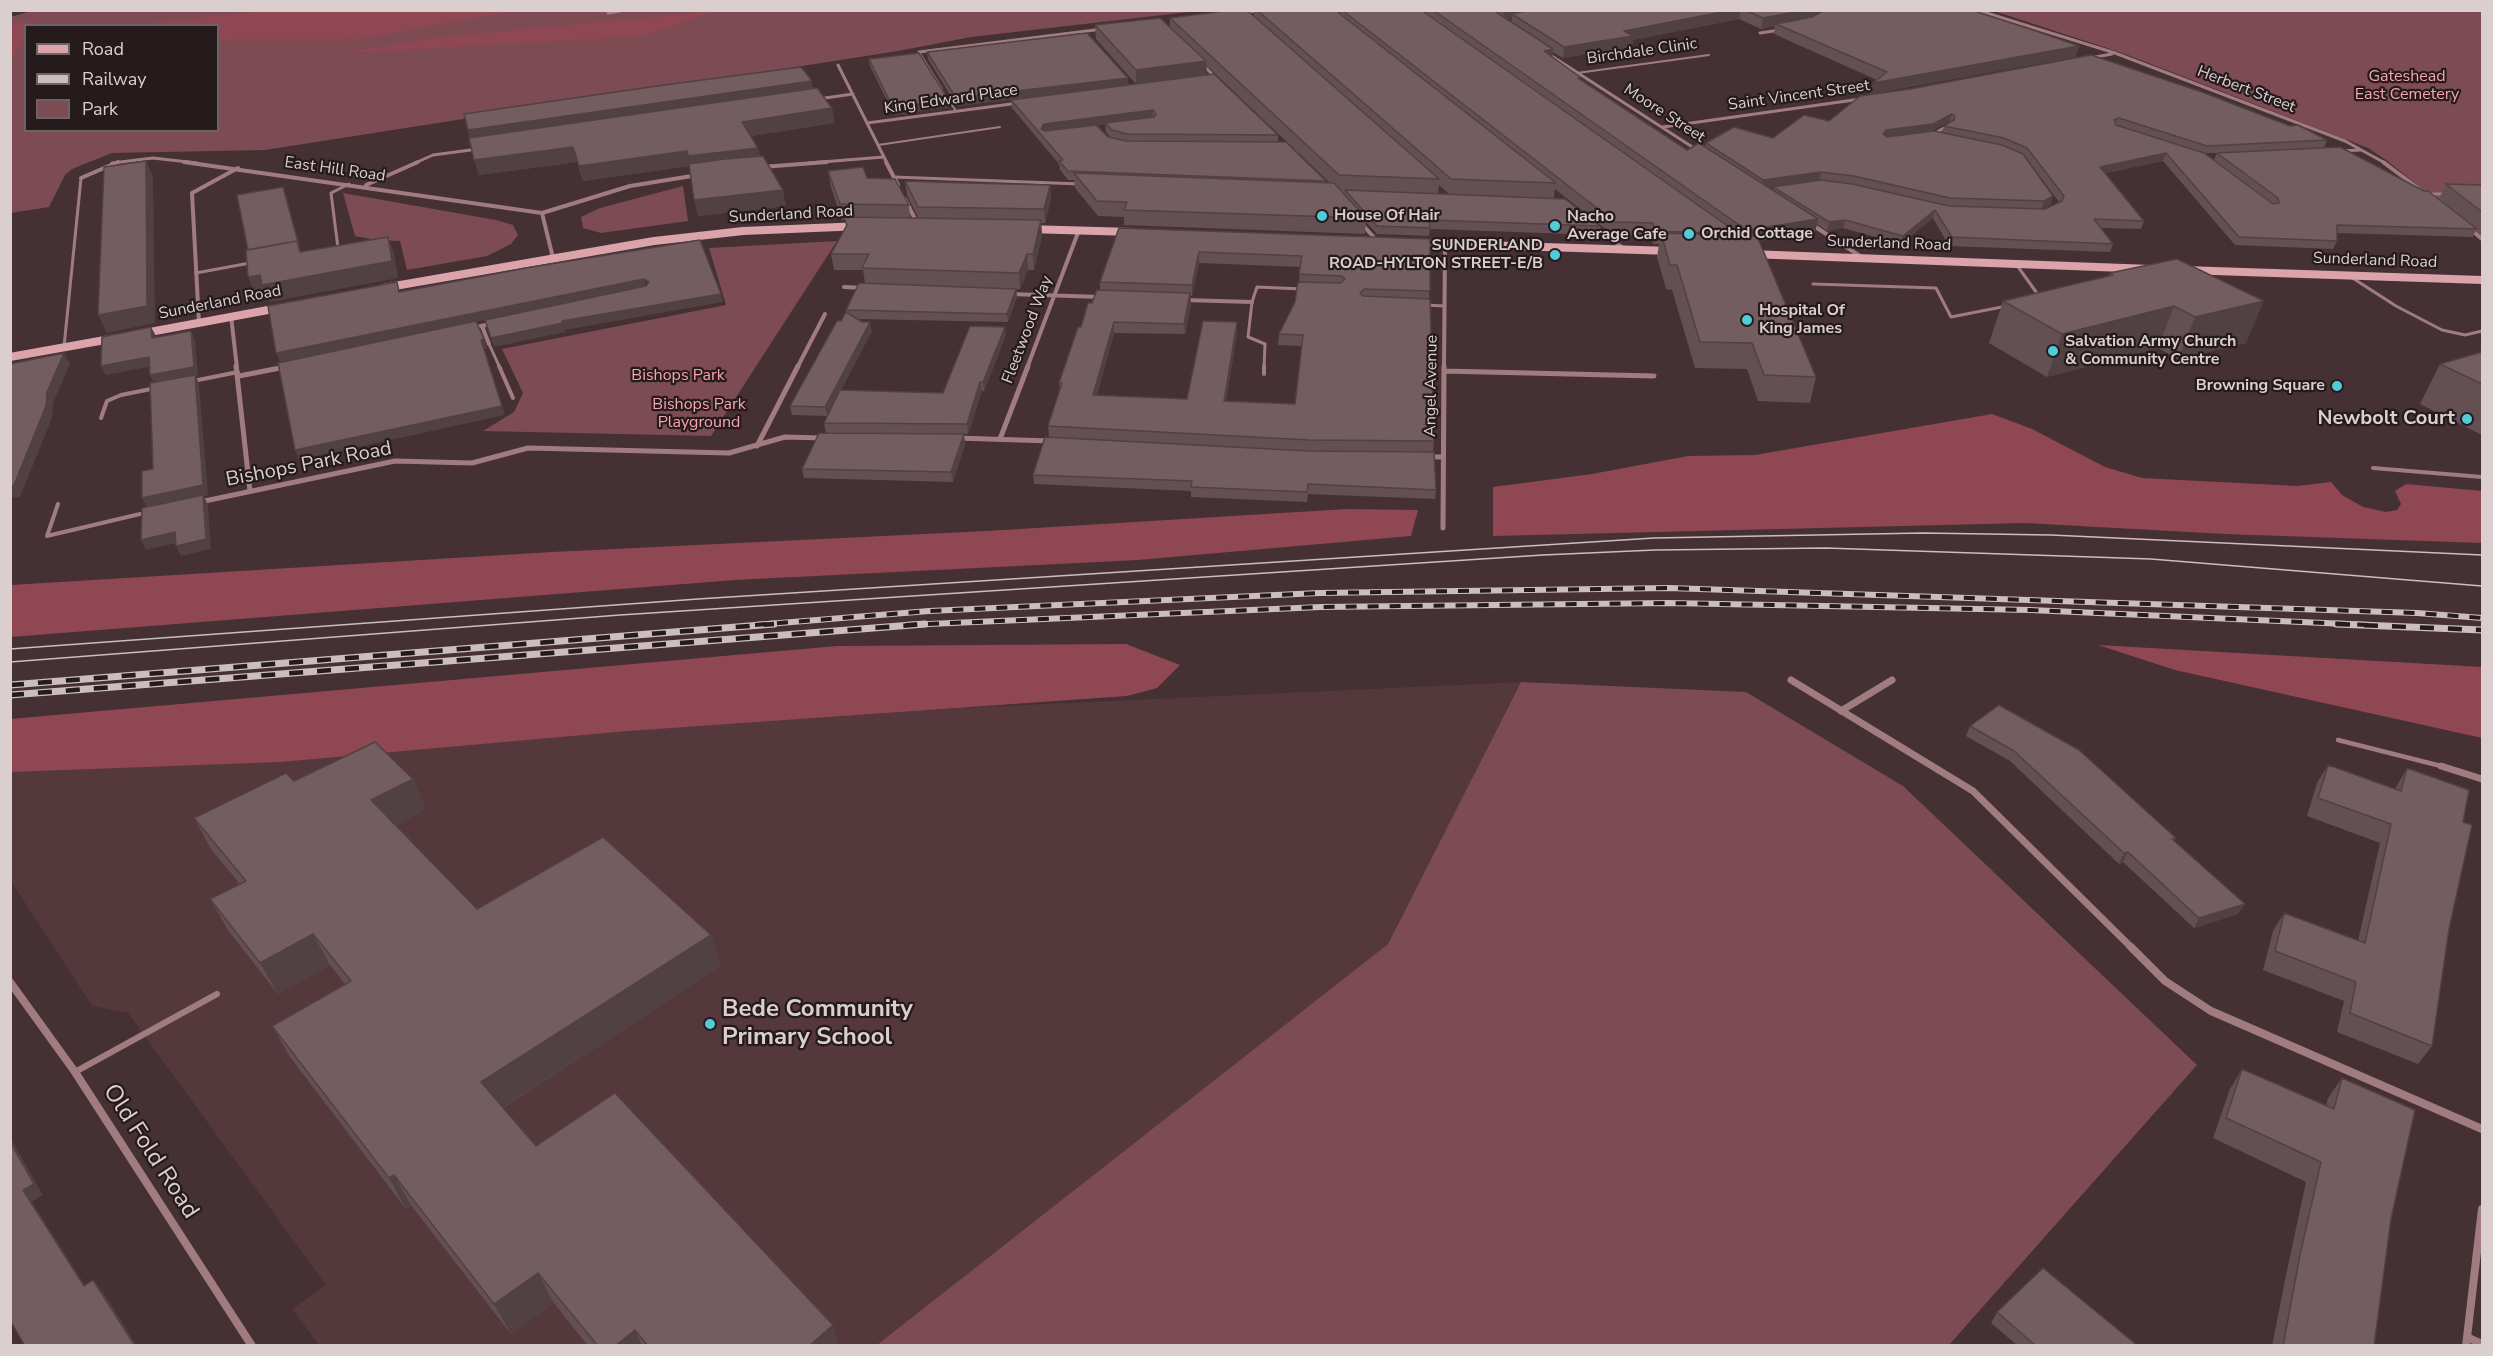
<!DOCTYPE html>
<html>
<head>
<meta charset="utf-8">
<style>
  body { margin:0 }
  #map { position:relative; width:2493px; height:1356px; overflow:hidden; background:#453033; font-family:"Nunito Sans",sans-serif }
  canvas { display:block }
  .frame { position:absolute; inset:0; border:12px solid #dbcecf; pointer-events:none }
  .legend { position:absolute; left:24px; top:24px; width:195px; height:108px; box-sizing:border-box; background:#251b1d; border:2px solid #6e6364; margin:0; padding:8px 10px; list-style:none; font-size:18px; color:#dbcecf }
  .legend li { display:flex; align-items:center; gap:12px; height:30px }
  .legend b { width:30px; border:2px solid #6e6364 }
</style>
</head>
<body>
<div id="map">
<canvas width="2493" height="1356"></canvas>
<div class="frame"></div>
<ul class="legend">
<li><b style="height:8px;background:#dba3aa"></b>Road</li>
<li><b style="height:8px;background:#ccbebf"></b>Railway</li>
<li><b style="height:16px;background:#7c4b53"></b>Park</li>
</ul>
</div>
<script>
const c = document.querySelector('canvas').getContext('2d');
c.lineJoin = 'round';
function paint(path, color) {
  c.fillStyle = color;
  c.fill(path, 'evenodd');
}
function poly(rows) {
  const path = new Path2D();
  for (const r of rows) {
    path.moveTo(r[0], r[1]);
    for (let i = 2; i < r.length; i += 2) path.lineTo(r[i], r[i + 1]);
  }
  return path;
}
function stroke(path, color, width, dash) {
  c.strokeStyle = color;
  c.lineWidth = width;
  c.lineCap = dash ? 'butt' : 'round';
  c.setLineDash(dash || []);
  c.stroke(path);
}
function label(font, color, halo, rows, align = 'center') {
  c.font = font + ' "Nunito Sans",sans-serif';
  c.lineWidth = 4.5;
  c.setLineDash([]);
  c.textBaseline = 'middle';
  c.strokeStyle = halo;
  c.fillStyle = color;
  for (const [text, x, y, turn = 0] of rows) {
    c.save();
    c.translate(x, y);
    c.rotate((+turn || 0) * Math.PI / 180);
    c.textAlign = isNaN(turn) ? turn : align;
    if (halo) c.strokeText(text, 0, 0);
    c.fillText(text, 0, 0);
    c.restore();
  }
}
const built = poly([
  [1521,682,1388,944,877,1346,319,1345,292,1309,326,1285,128,1013,92,1006,11,881,10,752]
]);
const green = poly([
  [36,10,1198,11,971,37,898,51,265,150,112,153,72,169,65,175,49,207,11,213,10,17],
  [26,26,218,26,218,130,26,130],
  [1994,11,2482,11,2482,236,2386,160,2368,148,2125,54],
  [683,186,688,221,601,233,583,228,581,217,600,208],
  [343,193,496,220,513,225,518,235,511,244,487,256,407,270,400,241,375,240,355,236],
  [837,241,711,436,483,431,514,412,523,393,502,349,726,305,709,248],
  [1521,682,1746,692,1903,786,2197,1065,1949,1345,877,1345,1388,944]
]);
const forest = poly([
  [264,11,264,10,516,11,359,39,218,40,218,26,136,25,160,21],
  [714,11,645,36,335,54,442,37],
  [38,19,34,25,26,26,25,38,11,61,11,24],
  [1992,414,2032,429,2105,467,2142,478,2297,486,2331,482,2342,495,2363,507,2386,512,2397,510,2401,504,2395,491,2406,484,2482,491,2482,543,2225,534,2025,523,1493,536,1493,487,1592,474,1688,456,1755,455],
  [1347,509,1418,510,1411,536,1138,560,735,580,11,637,11,585,552,552,987,531],
  [1126,644,1180,665,1157,688,1127,696,628,731,280,762,11,772,10,719,837,646],
  [2098,645,2482,667,2482,738,2175,670]
]);
const laneFar4 = poly([
  [919,52,942,89],
  [1577,73,1709,55],
  [946,96,956,111],
  [878,145,1000,127]
]);
const laneFar3 = poly([
  [894,177,1080,184],
  [2426,194,2447,194],
  [338,248,331,193,349,184],
  [2016,264,2039,296],
  [196,273,250,263],
  [2351,277,2396,306,2442,330,2465,335,2482,331],
  [1813,284,1936,288,1951,317,2007,306],
  [1426,305,1444,306],
  [489,344,500,368],
  [64,347,81,178],
  [1264,368,1265,344,1248,337,1252,302,1257,287,1302,289]
]);
const laneFar2 = poly([
  [499,366,513,398],
  [1264,374,1264,366],
  [193,381,238,372],
  [101,418,107,401,121,395,156,388],
  [2373,468,2482,477],
  [58,504,47,536,140,514]
]);
const laneFar1 = poly([
  [2338,740,2441,766]
]);
const lane = poly([
  [75,1072,217,994]
]);
const streetFar4 = poly([
  [1977,10,2115,53,2345,141,2385,163],
  [608,13,625,10],
  [1241,13,1262,10],
  [1760,33,1780,30],
  [919,52,1103,29],
  [1547,53,1697,150],
  [2090,58,2112,54],
  [1202,64,1218,80],
  [838,65,887,163],
  [818,99,853,94],
  [867,123,1019,103],
  [1663,127,1861,99],
  [1932,135,1949,125],
  [2338,151,2361,150],
  [112,163,153,158,197,163],
  [415,163,433,155,478,149],
  [809,163,884,157]
]);
const streetFar3 = poly([
  [184,162,542,213,553,258],
  [886,162,898,185],
  [2383,162,2426,194],
  [762,167,827,162],
  [81,178,118,162],
  [366,185,418,162],
  [905,199,918,225],
  [542,213,630,186,698,175],
  [1361,223,1378,242],
  [1811,224,1863,258],
  [1595,226,1624,249],
  [2469,228,2482,239],
  [844,287,865,288],
  [1010,294,1102,297],
  [1184,300,1252,302],
  [231,316,237,368],
  [199,323,192,193,238,168],
  [482,326,489,344],
  [472,328,494,323],
  [282,368,285,367],
  [797,368,825,314],
  [1027,368,1079,230],
  [1444,368,1445,244]
]);
const streetFar2 = poly([
  [236,366,250,491],
  [1444,371,1654,376],
  [239,376,285,367],
  [956,438,1051,441],
  [1000,439,1028,366],
  [757,446,798,366],
  [1426,457,1443,457],
  [200,502,395,461,472,463,528,448,729,453,785,437,823,438],
  [1443,528,1444,366]
]);
const streetFar1 = poly([
  [1791,680,1973,791,2133,949],
  [1841,711,1892,680],
  [2441,766,2482,779]
]);
const street = poly([
  [2131,947,2165,981,2211,1011,2482,1129],
  [10,982,75,1072,252,1346],
  [2467,1337,2482,1344],
  [2466,1346,2482,1209]
]);
const secondary = poly([
  [1027,229,1132,232],
  [1416,243,1672,251],
  [1749,254,2151,269],
  [2184,270,2482,280],
  [383,288,654,241,743,231,862,226],
  [139,334,284,307],
  [10,357,116,338]
]);
const tram = poly([
  [10,649,698,599,1654,538,1923,533,2051,535,2482,555],
  [10,662,620,615,1543,555,1655,550,1826,548,2151,559,2482,586]
]);
const railFar1 = poly([
  [755,625,929,611,1319,593,1669,588,2417,613,2482,618],
  [906,625,1321,607,1669,603,2030,610,2369,625]
]);
const rail = poly([
  [2336,624,2482,630],
  [10,685,774,624],
  [10,695,925,624]
]);
const wall = poly([
  [1254,10,1818,10,1817,15,1822,12,1821,10,1971,10,2079,46,2075,57,1870,94,1873,83,1877,80,1774,34,1775,26,1761,29,1739,19,1633,40,1632,47,1563,58,1553,52,1552,57,1580,77,1580,79,1687,150,1705,147,1706,143,1773,138,1829,121,1910,89,2327,140,2324,148,2439,199,2446,184,2482,185,2482,235,2476,230,2473,237,2337,233,2337,241,2333,249,2235,245,2163,161,2105,173,2144,221,2141,229,2101,228,2113,244,2110,252,1949,246,1933,218,1901,244,1843,228,1827,231,1817,224,1815,232,1759,241,1816,377,1810,403,1758,401,1747,369,1695,368,1672,290,1666,289,1657,257,1659,244,1653,244,1651,236,1613,235,1555,189,1554,198,1600,226,1599,235,1430,229,1429,236,1377,234,1366,222,1365,234,1124,225,1124,217,1098,216,1075,188,1074,180,1068,180,1060,170,1059,164,1012,108,1011,100,1063,93,957,106,928,59,927,52,1128,85,1136,84,1096,39,1095,25,1170,28,1170,18,1254,17],
  [1512,18,1511,22,1506,19,1507,19],
  [1206,65,1330,183,1326,182,1326,181,1278,142,1278,135,1207,75],
  [1950,121,1950,122,1944,126,1942,133,1931,131],
  [1105,124,1106,132,1111,138,1108,137,1097,126],
  [2205,153,2217,153,2214,160],
  [2024,155,2025,156,2059,202,2045,209,2041,209,2051,204],
  [1820,180,1852,184,1773,187,1773,190,1767,187],
  [1439,185,1449,194,1438,194],
  [869,59,948,99,949,107,894,115,870,66],
  [813,89,832,108,834,123,751,136,758,148,760,156,786,206,698,216,689,166,583,181,577,162,479,175,468,130],
  [828,171,909,205,910,218,919,219,907,195,905,181,1050,185,1051,199,1045,223,1041,223,1042,236,1034,270,1028,270,1020,289,1016,289,1017,297,1008,322,858,319,872,331,841,390,943,393,1006,335,984,391,982,391,968,434,826,433,824,423,827,416,792,415,790,406,846,313,846,310,865,283,863,270,834,270,831,254,846,226,845,220,842,220,831,187],
  [1119,228,1430,239,1429,299,1434,441,1433,452,1309,451,1049,437,1048,426,1060,390,1059,383,1081,327,1092,303,1100,290,1100,282],
  [1199,263,1300,267,1299,282,1295,302,1279,334,1278,345,1302,346,1295,404,1226,401,1237,333,1187,399,1097,395,1114,333,1185,334,1191,304,1190,296,1192,296],
  [2177,259,2246,343,2178,359,2158,348,2047,377,1989,343,2003,301,2109,276,2110,273],
  [2482,352,2482,435,2420,404,2440,364],
  [1045,437,1436,490,1435,499,1308,494,1307,502,1191,497,1191,491,1034,484,1033,475],
  [965,444,953,482,804,478,802,469],
  [1970,726,2176,838,2174,841,2238,914,2194,928,2123,862,2119,864,2010,761,1966,736],
  [2328,765,2395,789,2407,768,2463,822,2449,929,2432,1046,2418,1064,2337,1032,2344,1001,2263,970,2273,931,2284,913,2358,941,2380,843,2307,816,2317,783],
  [413,779,426,809,396,825,477,909,711,935,721,966,503,1108,536,1146,839,1346,588,1346,554,1303,511,1334,411,1205,406,1209,290,1057,272,1026,345,984,330,965,278,994,228,930,210,899,240,884,211,849,194,818,294,781],
  [2242,1069,2326,1106,2328,1098,2342,1078,2391,1219,2374,1346,2272,1346,2286,1275,2306,1182,2213,1138,2230,1089],
  [1997,1312,2138,1346,2018,1346,1991,1323]
]);
const shadedWall = poly([
  [1504,10,1551,10,1512,14,1512,18,1503,19],
  [1732,10,1741,10,1739,19,1633,40,1632,47,1563,58,1564,47,1624,31],
  [1806,10,1818,10,1816,16,1776,24,1775,26,1761,29,1763,18],
  [2079,46,2075,57,1870,94,1873,83],
  [1553,49,1552,60,1544,51],
  [1206,61,1207,75,1136,84,1136,70],
  [1128,78,1128,86,957,106,956,98],
  [812,81,814,96,472,146,468,130],
  [948,99,949,107,894,115,893,108],
  [832,108,834,123,745,137,742,122],
  [1153,110,1153,118,1045,132,1041,129,1044,124],
  [1952,114,1950,121,1931,131,1885,137,1883,134,1886,130],
  [573,147,577,162,479,175,474,160],
  [758,148,761,163,690,166,583,181,579,166,687,151],
  [2166,153,2163,161,2098,175,2100,167],
  [146,161,153,176,155,323,107,333,98,315],
  [1821,172,1820,180,1761,188,1763,180],
  [1050,185,1051,199,1045,223,1044,209],
  [283,187,286,195,301,251,304,258,300,251],
  [783,190,786,206,698,216,694,200],
  [2053,196,2051,204,2041,209,2044,201],
  [1935,210,1933,218,1901,244,1903,236],
  [1818,219,1815,232,1746,243,1749,232,1748,230],
  [1041,220,1042,236,1034,270,1033,254],
  [1845,220,1843,228,1827,231,1829,222],
  [388,237,394,253,398,278,269,302,265,292,255,294,248,277],
  [1199,252,1199,263,1192,296,1192,285],
  [1027,254,1028,270,1020,289,1019,273],
  [644,279,646,287,280,362,276,353],
  [1016,289,1017,297,1008,322,1007,314],
  [1190,293,1191,304,1185,334,1184,324],
  [721,294,723,302,565,330,566,332,494,347,491,338,562,321],
  [2264,301,2246,343,2178,359,2195,317],
  [2174,306,2158,348,2047,377,2062,334],
  [870,322,872,331,827,416,825,407],
  [1114,322,1114,333,1094,406,1093,395],
  [1237,322,1237,333,1224,412,1224,401],
  [151,327,156,336,156,347,152,338],
  [1005,327,1006,335,984,391,983,382],
  [191,331,195,340,198,376,196,376,199,384,208,495,204,496,208,505,211,549,181,556,176,546,206,539,147,508,142,498,195,376,154,384,150,375],
  [484,339,487,348,484,349,505,415,299,460,295,450,481,340],
  [64,353,70,364,53,403,52,418,20,497,10,498,10,486,47,392],
  [149,357,154,366,106,375,101,366],
  [980,382,982,391,968,434,967,424],
  [964,434,965,444,953,482,951,472],
  [175,532,180,542,146,550,141,540],
  [413,779,426,809,386,830,371,800],
  [2128,852,2123,862,2119,864,2124,853],
  [2245,904,2238,914,2194,928,2199,918],
  [313,934,330,965,278,994,260,963],
  [711,935,721,966,496,1112,481,1082],
  [10,1137,43,1195,32,1202,93,1298,84,1286,23,1190,10,1142],
  [394,1175,411,1205,406,1209,389,1178],
  [538,1273,554,1303,511,1334,494,1304],
  [93,1280,103,1292,137,1346,135,1346],
  [833,1325,839,1346,809,1346],
  [635,1330,642,1346,615,1346]
]);
const building = poly([
  [1232,10,1247,10,1439,179,1339,175,1170,18,1232,10],
  [1257,10,1335,10,1556,183,1451,179,1257,10],
  [1342,10,1421,10,1739,234,1655,231,1653,223,1615,222,1342,10],
  [1433,10,1493,10,1553,49,1544,51,1580,77,1578,78,1687,150,1699,143,1818,219,1748,230,1749,232,1433,10],
  [1530,10,1732,10,1624,31,1633,36,1564,47,1512,14,1530,10],
  [1745,10,1806,10,1763,18,1745,10],
  [1825,10,1971,10,2033,30,2079,46,1873,83,1887,72,1776,24,1812,17,1825,10],
  [1160,18,1206,61,1136,70,1095,25,1160,18],
  [1087,33,1128,78,956,98,927,52,1087,33],
  [919,53,948,99,893,108,869,59,919,53],
  [2091,55,2202,92,2290,126,2298,125,2327,140,2207,146,2119,118,2114,120,2116,125,2204,153,2273,204,2279,203,2278,198,2217,153,2340,147,2424,191,2428,191,2477,229,2337,225,2337,241,2239,237,2166,153,2100,167,2144,221,2094,219,2113,244,1952,237,1935,210,1903,236,1845,220,1829,222,1773,187,1821,180,1852,184,1949,206,2045,209,2062,201,2064,196,2027,148,2004,138,1944,126,1954,120,1955,116,1952,114,1933,124,1886,130,1883,134,1887,137,1934,131,2002,145,2023,154,2053,196,2044,201,1950,198,1854,176,1821,172,1763,180,1706,143,1734,127,1773,138,1804,115,1829,121,1860,96,1910,89,2091,55],
  [801,67,812,81,468,130,464,114,657,86,801,67],
  [1214,74,1278,135,1127,134,1112,130,1105,123,1154,117,1156,114,1153,110,1044,124,1041,129,1045,131,1096,125,1108,137,1127,141,1286,142,1326,181,1068,171,1059,161,1063,160,1011,100,1214,74],
  [817,88,832,108,742,122,758,148,688,156,687,151,579,166,573,147,474,160,469,138,817,88],
  [763,156,783,190,694,200,689,164,725,159,763,156],
  [146,161,147,306,98,315,104,167,146,161],
  [863,167,867,178,895,179,909,205,840,204,828,171,863,167],
  [1074,173,1334,183,1366,218,1124,210,1127,202,1097,201,1074,173],
  [905,181,966,183,1050,185,1044,209,918,207,905,181],
  [2446,184,2482,185,2482,212,2446,184],
  [283,187,298,242,297,241,248,250,237,195,283,187],
  [1345,190,1565,199,1600,226,1429,220,1430,228,1377,226,1345,190],
  [844,217,1041,220,1033,254,1027,254,1019,273,862,268,869,254,831,254,847,225,844,217],
  [1119,228,1430,239,1430,291,1364,289,1360,293,1363,296,1430,299,1434,441,1309,440,1048,426,1062,383,1059,383,1078,327,1081,327,1088,303,1092,303,1097,290,1190,293,1184,324,1114,322,1093,395,1187,399,1203,321,1237,322,1224,401,1295,404,1303,335,1279,334,1295,302,1298,282,1341,283,1345,279,1342,276,1299,274,1302,256,1199,252,1192,285,1100,282,1119,228],
  [1661,233,1757,236,1816,377,1764,375,1752,343,1700,342,1677,265,1670,265,1661,233],
  [388,237,392,261,262,285,260,275,248,277,246,250,297,241,300,252,388,237],
  [700,240,721,294,562,321,563,323,491,338,485,320,646,286,649,282,644,279,276,353,268,306,397,282,399,292,526,268,700,240],
  [2177,259,2264,301,2195,317,2174,306,2062,334,2003,301,2113,275,2110,273,2177,259],
  [859,283,1016,289,1007,314,846,310,859,283],
  [846,312,862,322,870,322,825,407,790,406,837,321,841,321,846,312],
  [476,321,484,339,481,340,502,406,295,450,278,363,476,321],
  [970,326,1005,327,983,382,980,382,967,424,824,423,840,390,943,393,970,326],
  [151,327,152,338,191,331,194,367,150,375,149,357,101,366,102,337,151,327],
  [2482,352,2482,384,2440,364,2482,352],
  [64,353,47,392,46,406,14,485,10,486,10,364,64,353],
  [195,375,203,485,142,498,142,471,153,469,150,383,195,375],
  [819,433,964,434,951,472,802,469,819,433],
  [1045,437,1309,451,1434,452,1436,490,1308,484,1307,492,1191,487,1192,481,1033,475,1045,437],
  [203,495,206,539,176,546,175,532,141,540,142,508,203,495],
  [1999,705,2079,750,2176,838,2172,839,2245,904,2199,918,2128,852,2124,853,2014,751,1970,726,1999,705],
  [375,742,413,779,371,800,477,909,603,837,711,935,481,1082,536,1146,615,1093,833,1325,809,1346,648,1346,635,1330,615,1346,598,1346,538,1273,494,1304,394,1175,389,1178,272,1026,351,981,313,934,260,963,210,899,246,881,194,818,286,773,294,781,375,742],
  [2328,765,2401,791,2407,768,2469,790,2463,822,2472,825,2449,929,2432,1046,2350,1013,2356,982,2275,951,2284,913,2365,943,2391,824,2318,798,2328,765],
  [2242,1069,2334,1109,2342,1078,2415,1110,2391,1219,2374,1346,2283,1346,2300,1255,2321,1162,2226,1118,2242,1069],
  [10,1142,34,1184,23,1190,84,1286,93,1280,135,1346,25,1346,10,1320,10,1142],
  [2043,1268,2138,1346,2036,1346,1997,1312,2043,1268]
]);
const markers = [
  [1322,216,6,"#52cbd8"],
  [1555,226,6,"#52cbd8"],
  [1689,234,6,"#52cbd8"],
  [1555,255,6,"#52cbd8"],
  [1747,320,6,"#52cbd8"],
  [2053,351,6,"#52cbd8"],
  [2337,386,6,"#52cbd8"],
  [2467,419,6,"#52cbd8"],
  [710,1024,6,"#52cbd8"]
];
const farStreetnames = [
  ["Birchdale Clinic",1642,52,-8],
  ["Herbert Street",2246,90,21],
  ["Saint Vincent Street",1799,96,-8],
  ["King Edward Place",951,100,-8],
  ["Moore Street",1664,114,33],
  ["East Hill Road",335,170,8],
  ["Sunderland Road",791,215,-3],
  ["Sunderland Road",1889,244,2],
  ["Sunderland Road",2375,261,2],
  ["Sunderland Road",220,303,-11],
  ["Fleetwood Way",1028,330,-69],
  ["Angel Avenue",1432,386,-89]
];
const farParknames = [
  ["Gateshead",2407,77],
  ["East Cemetery",2407,95],
  ["Bishops Park",678,376],
  ["Bishops Park",699,405],
  ["Playground",699,423]
];
const farPoinames = [
  ["House Of Hair",1334,216],
  ["Nacho",1567,217],
  ["Average Cafe",1567,235],
  ["Orchid Cottage",1701,234],
  ["SUNDERLAND",1543,246,"right"],
  ["ROAD-HYLTON STREET-E/B",1543,264,"right"],
  ["Hospital Of",1759,311],
  ["King James",1759,329],
  ["Salvation Army Church",2065,342],
  ["& Community Centre",2065,360],
  ["Browning Square",2325,386,"right"]
];
const poiNames = [
  ["Newbolt Court",2455,419]
];
const streetNames = [
  ["Bishops Park Road",309,465,-11]
];
const nearPoinames = [
  ["Bede Community",722,1010],
  ["Primary School",722,1038]
];
const nearStreetnames = [
  ["Old Fold Road",150,1152,57]
];
paint(built, '#54383c');
paint(green, '#7c4b53');
paint(forest, '#904754');
stroke(laneFar4, '#a07c81', 2);
stroke(laneFar3, '#a07c81', 3);
stroke(laneFar2, '#a07c81', 4);
stroke(laneFar1, '#a07c81', 4.5);
stroke(lane, '#a07c81', 6);
stroke(streetFar4, '#a07c81', 3);
stroke(streetFar3, '#a07c81', 4);
stroke(streetFar2, '#a07c81', 5);
stroke(streetFar1, '#a07c81', 7);
stroke(street, '#a07c81', 8);
stroke(secondary, '#dba3aa', 8);
stroke(tram, '#ccbebf', 1.5);
stroke(railFar1, '#ccbebf', 6);
stroke(rail, '#ccbebf', 7);
stroke(railFar1, '#251b1d', 4, [11]);
stroke(rail, '#251b1d', 4.5, [14]);
paint(wall, '#645053');
paint(shadedWall, '#514143');
paint(building, '#745d60');
stroke(building, '#514143', 1.5);
for (const [x, y, r, color] of markers) {
  const dot = new Path2D();
  dot.arc(x, y, r, 0, 2 * Math.PI);
  c.fillStyle = color;
  c.fill(dot);
  stroke(dot, '#251b1d', 2);
}
label('16px', '#dbcecf', '#251b1d', farStreetnames);
label('16px', '#f9a3b0', '#251b1d', farParknames);
label('bold 16px', '#dbcecf', '#251b1d', farPoinames, 'left');
label('bold 20px', '#dbcecf', '#251b1d', poiNames, 'right');
label('20px', '#dbcecf', '#251b1d', streetNames);
label('bold 24px', '#dbcecf', '#251b1d', nearPoinames, 'left');
label('24px', '#dbcecf', '#251b1d', nearStreetnames);
</script>
</body>
</html>
